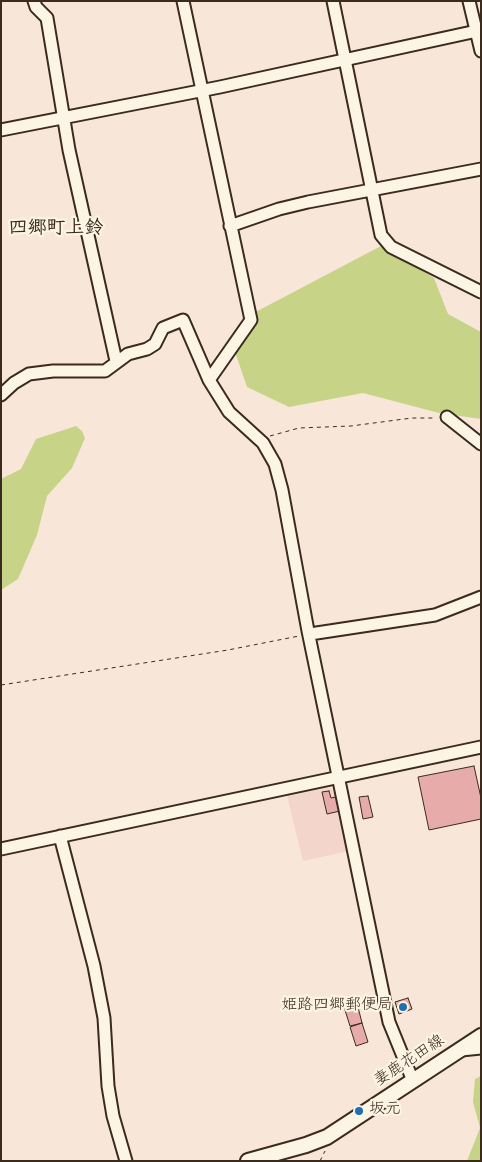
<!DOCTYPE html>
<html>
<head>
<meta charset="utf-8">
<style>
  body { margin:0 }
  #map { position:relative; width:482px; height:1162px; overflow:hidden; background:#f8e6d9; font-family:"Gochi Hand",sans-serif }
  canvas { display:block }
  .frame { position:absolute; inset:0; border:2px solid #3b2a1e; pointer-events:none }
</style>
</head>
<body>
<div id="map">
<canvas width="482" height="1162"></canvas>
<div class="frame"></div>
</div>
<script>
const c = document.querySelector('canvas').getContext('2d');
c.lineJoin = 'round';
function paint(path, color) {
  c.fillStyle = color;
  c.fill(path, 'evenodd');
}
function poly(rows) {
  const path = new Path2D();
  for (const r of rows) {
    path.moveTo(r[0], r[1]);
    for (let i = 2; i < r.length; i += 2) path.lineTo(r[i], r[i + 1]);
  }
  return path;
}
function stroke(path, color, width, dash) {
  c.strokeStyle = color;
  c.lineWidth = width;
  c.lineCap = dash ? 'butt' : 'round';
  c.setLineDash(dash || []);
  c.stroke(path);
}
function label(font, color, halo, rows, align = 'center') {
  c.font = font + ' "Gochi Hand","Klee One",sans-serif';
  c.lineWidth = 4.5;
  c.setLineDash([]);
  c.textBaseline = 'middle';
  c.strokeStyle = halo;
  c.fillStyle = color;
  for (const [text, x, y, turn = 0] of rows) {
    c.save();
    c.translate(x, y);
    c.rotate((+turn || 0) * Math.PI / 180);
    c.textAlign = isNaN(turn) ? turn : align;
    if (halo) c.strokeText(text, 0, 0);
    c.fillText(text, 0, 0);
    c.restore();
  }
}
const built = poly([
  [328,788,332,789,337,796,349,851,303,861,287,796]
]);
const green = poly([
  [381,246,434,278,448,314,481,332,481,419,439,413,363,393,289,407,247,387,234,349,248,316],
  [76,426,82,431,85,438,72,468,47,496,37,535,18,579,1,590,1,479,21,469,36,439],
  [481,1076,481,1161,467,1161,480,1128,473,1102,475,1079]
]);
const building = poly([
  [474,766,481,798,481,819,429,830,418,777,474,766],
  [329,791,331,798,336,797,340,811,327,814,322,792,329,791],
  [368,796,373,817,363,819,359,797,368,796],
  [408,998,412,1009,399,1014,395,1002,408,998],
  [357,1003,362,1023,350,1026,344,1007,357,1003],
  [362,1023,368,1042,356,1046,350,1027,362,1023]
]);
const path = poly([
  [270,436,299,428,351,426,412,418,436,418],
  [1,685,228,650,299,636],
  [320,1161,325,1151]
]);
const minor = poly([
  [34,1,36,7,47,18,69,150,116,361],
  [183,1,251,320,209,380],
  [333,1,381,235,391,247,481,292],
  [469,1,481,51],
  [1,130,220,87,481,30],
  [230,226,279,209,308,202,481,169],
  [1,395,14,383,29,374,53,371,105,371,128,354,147,349,155,344,163,328,183,320,209,380,229,412,263,443,275,464,282,490,308,631,389,1022,413,1081],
  [447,417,481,444],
  [310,634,435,615,481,597],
  [60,836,94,966,104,1018,108,1086,113,1116,126,1161],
  [1,849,481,747],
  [461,1050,481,1048]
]);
const major = poly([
  [248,1161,306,1145,327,1137,481,1036]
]);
const markers = [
  [403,1007,5,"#1f6fb2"],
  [359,1111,5,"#1f6fb2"]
];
const poiNames = [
  ["姫路四郷郵便局",393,1007],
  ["坂元",369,1111,"left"]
];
const streetNames = [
  ["妻鹿花田線",410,1062,-33]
];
const quarterNames = [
  ["四郷町上鈴",56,230]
];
paint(built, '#f3d5cb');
paint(green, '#c7d488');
paint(building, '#e7acaa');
stroke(building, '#3b2a1e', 1);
stroke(minor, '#3b2a1e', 15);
stroke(major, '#3b2a1e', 18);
stroke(path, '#3b2a1e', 1, [4, 4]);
stroke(minor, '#fcf5e5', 11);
stroke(major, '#fcf5e5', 14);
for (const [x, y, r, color] of markers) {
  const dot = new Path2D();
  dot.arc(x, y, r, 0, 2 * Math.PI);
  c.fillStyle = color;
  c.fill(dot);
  stroke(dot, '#fcf5e5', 2);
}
label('16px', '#3b2a1e', '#fcf5e5', poiNames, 'right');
label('16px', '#3b2a1e', '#fcf5e5', streetNames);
label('bold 19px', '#3b2a1e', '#fcf5e5', quarterNames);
</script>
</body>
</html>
